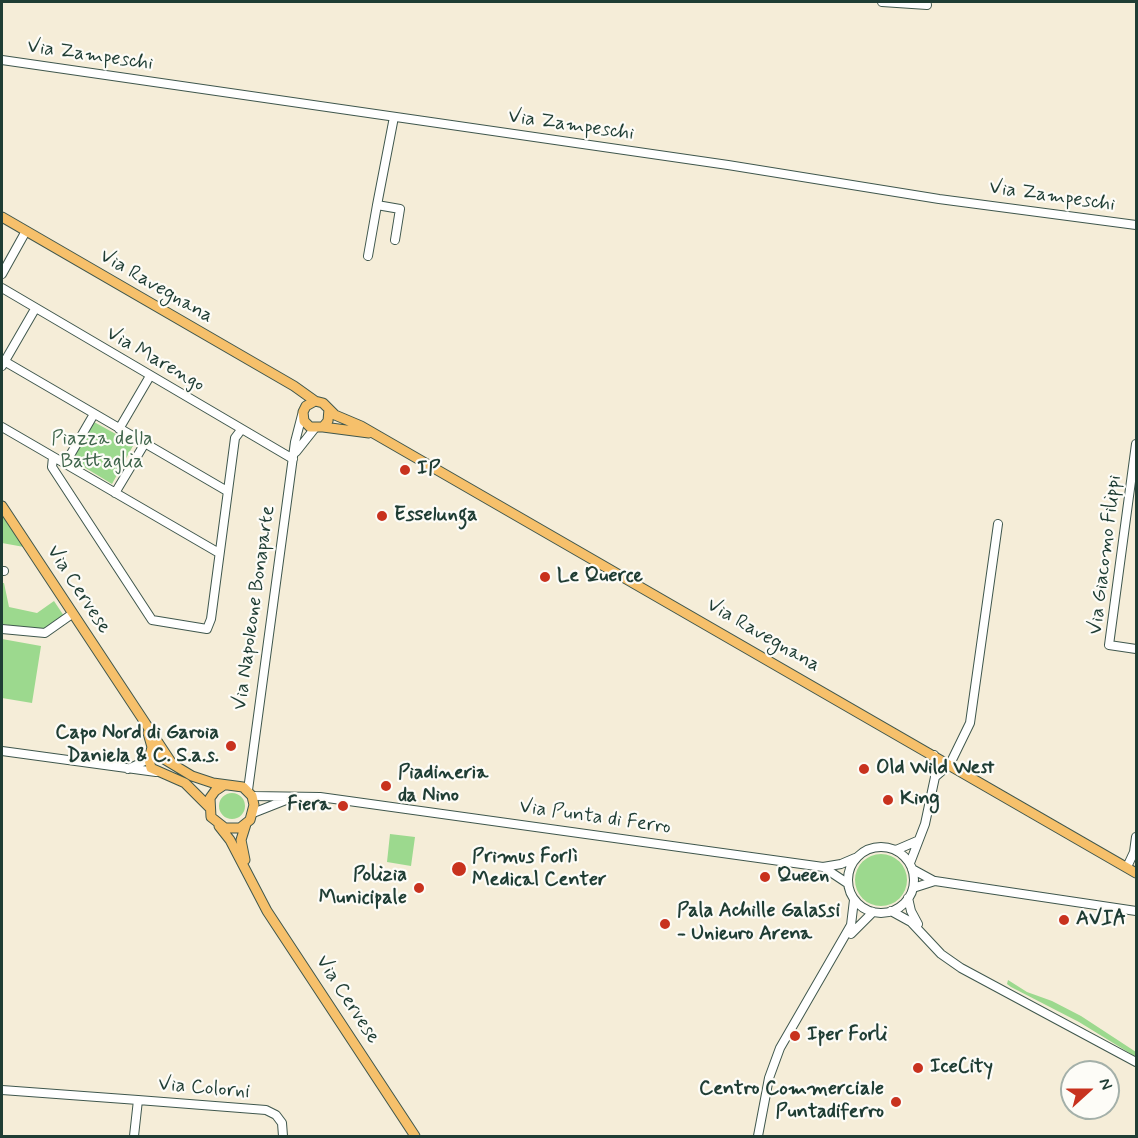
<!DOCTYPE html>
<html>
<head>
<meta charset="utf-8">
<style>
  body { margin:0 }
  #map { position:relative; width:1138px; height:1138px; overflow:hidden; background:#f5edd8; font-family:Mynerve,sans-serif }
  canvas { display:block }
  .frame { position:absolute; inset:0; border:3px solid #1f3d34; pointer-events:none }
  .north { position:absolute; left:1060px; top:1060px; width:60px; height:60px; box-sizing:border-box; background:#fdfcf7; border:2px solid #a4b0a9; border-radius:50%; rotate:69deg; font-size:16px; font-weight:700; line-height:24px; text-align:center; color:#1f3d34 }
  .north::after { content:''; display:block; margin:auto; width:21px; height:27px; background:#c8321e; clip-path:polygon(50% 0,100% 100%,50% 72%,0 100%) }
</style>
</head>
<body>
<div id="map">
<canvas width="1138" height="1138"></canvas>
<div class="frame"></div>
<div class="north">N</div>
</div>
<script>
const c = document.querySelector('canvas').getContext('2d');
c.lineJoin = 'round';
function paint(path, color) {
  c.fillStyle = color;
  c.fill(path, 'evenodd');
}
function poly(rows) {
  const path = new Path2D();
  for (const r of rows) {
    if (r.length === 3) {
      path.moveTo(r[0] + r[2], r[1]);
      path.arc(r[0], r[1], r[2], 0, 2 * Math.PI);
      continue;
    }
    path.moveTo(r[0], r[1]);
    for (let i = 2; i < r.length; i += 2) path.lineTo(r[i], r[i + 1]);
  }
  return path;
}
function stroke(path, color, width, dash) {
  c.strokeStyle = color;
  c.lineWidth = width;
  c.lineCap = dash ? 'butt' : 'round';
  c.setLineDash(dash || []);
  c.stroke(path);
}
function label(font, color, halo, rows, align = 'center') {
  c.font = font + ' Mynerve,sans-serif';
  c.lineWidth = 4.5;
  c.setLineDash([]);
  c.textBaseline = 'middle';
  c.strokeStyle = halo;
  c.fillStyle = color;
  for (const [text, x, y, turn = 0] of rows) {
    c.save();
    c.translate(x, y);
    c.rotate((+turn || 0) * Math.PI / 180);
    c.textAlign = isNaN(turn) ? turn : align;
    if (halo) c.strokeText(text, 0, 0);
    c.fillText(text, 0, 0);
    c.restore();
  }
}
const green = poly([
  [94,422,134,444,112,484,69,458],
  [2,513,24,547,2,543],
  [2,583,4,583,9,607,37,613,54,601,64,616,43,630,2,624],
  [2,639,41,646,32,703,2,698],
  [232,806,13],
  [390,834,415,837,411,866,387,862],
  [881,880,26],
  [1008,980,1027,992,1052,1001,1081,1016,1136,1052,1136,1057,1079,1022,1011,987,1007,984]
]);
const minor = poly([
  [882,2,927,5],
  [2,60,728,165,939,199,1136,225],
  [377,205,394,117],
  [368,256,377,205,400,209,395,240],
  [2,274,26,231],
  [2,288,293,459],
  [4,361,227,491],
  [2,366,35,309],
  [2,427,219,553],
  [119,429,150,376],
  [1136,444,1109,645,1136,649],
  [296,452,315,428],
  [53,457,52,467,152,620,207,629,211,619,235,438,241,430],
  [65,464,94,414],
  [115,493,145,443],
  [2,571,4,571],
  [2,629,45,633,72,614],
  [2,751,156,772],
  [128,769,149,759],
  [935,777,950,764,970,723,998,524],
  [248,790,295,442,302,415],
  [252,796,320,797,823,867,847,883],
  [253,813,291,798],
  [881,880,33],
  [896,850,917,841],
  [910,863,925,824,935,777,934,755],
  [823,867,841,864,855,858],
  [1127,867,1134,852,1136,837],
  [912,869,934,881],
  [913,888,935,881,1136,911],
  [908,898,911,911,918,924],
  [891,911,911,922,941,954,961,968,1136,1062],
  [851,934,873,912],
  [2,1090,138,1100,134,1136],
  [138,1100,266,1110,276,1115,282,1123,283,1136],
  [758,1136,769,1078,780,1048,851,925,854,900]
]);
const major = poly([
  [2,217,294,386,315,401],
  [329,409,328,421,323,427,310,427,304,421,303,412,306,406,315,401,323,403,335,415,361,426,1136,873],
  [323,427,369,433],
  [2,506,171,762],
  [148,733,152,747,149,759,151,768,185,783,209,807],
  [149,759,159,756,192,776,213,783,243,787,252,796,254,805,250,820,240,828,225,828,211,817,210,798,215,791,224,785],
  [219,826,230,840,267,911,415,1136],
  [245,860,241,840,246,824]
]);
const markers = [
  [405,470,6,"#c8321e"],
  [382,516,6,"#c8321e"],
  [545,577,6,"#c8321e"],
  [231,746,6,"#c8321e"],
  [864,769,6,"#c8321e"],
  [386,786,6,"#c8321e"],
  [888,800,6,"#c8321e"],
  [343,806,6,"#c8321e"],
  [459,869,8,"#c8321e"],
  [765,877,6,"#c8321e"],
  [419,888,6,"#c8321e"],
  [1064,920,6,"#c8321e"],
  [665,924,6,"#c8321e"],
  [795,1036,6,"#c8321e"],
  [918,1068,6,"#c8321e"],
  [896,1102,6,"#c8321e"]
];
const streetNames = [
  ["Via Zampeschi",90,56,8],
  ["Via Zampeschi",571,126,8],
  ["Via Zampeschi",1052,197,8],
  ["Via Ravegnana",156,287,30],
  ["Via Marengo",155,360,30],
  ["Via Giacomo Filippi",1106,555,-83],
  ["Via Cervese",78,590,57],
  ["Via Napoleone Bonaparte",255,608,-82],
  ["Via Ravegnana",763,636,30],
  ["Via Punta di Ferro",595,818,8],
  ["Via Cervese",347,1000,57],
  ["Via Colorni",204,1089,5]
];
const parkNames = [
  ["Piazza della",102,440],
  ["Battaglia",102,463]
];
const poiNames = [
  ["IP",417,470],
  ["Esselunga",394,516],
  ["Le Querce",557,577],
  ["Capo Nord di Garoia",219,734,"right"],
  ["Daniela & C. S.a.s.",219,757,"right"],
  ["Old Wild West",876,769],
  ["Piadineria",398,774],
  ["da Nino",398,797],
  ["King",900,800],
  ["Fiera",331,806,"right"],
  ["Primus Forlì",472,858],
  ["Medical Center",472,881],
  ["Polizia",407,876,"right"],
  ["Municipale",407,899,"right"],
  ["Queen",777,877],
  ["Pala Achille Galassi",677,912],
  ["- Unieuro Arena",677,935],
  ["AVIA",1076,920],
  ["Iper Forli",807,1036],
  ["IceCity",930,1068],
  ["Centro Commerciale",884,1090,"right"],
  ["Puntadiferro",884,1113,"right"]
];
paint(green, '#9cd98e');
stroke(minor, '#3f574d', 10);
stroke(major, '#3f574d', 11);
stroke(minor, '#fff', 8);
stroke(major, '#f6c06b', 9);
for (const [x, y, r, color] of markers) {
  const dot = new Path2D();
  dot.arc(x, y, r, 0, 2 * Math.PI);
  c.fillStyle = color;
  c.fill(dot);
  stroke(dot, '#fdfcf7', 2);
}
label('20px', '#1f3d34', '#fdfcf7', streetNames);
label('20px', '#3e644a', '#fdfcf7', parkNames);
label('bold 20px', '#1f3d34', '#fdfcf7', poiNames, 'left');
</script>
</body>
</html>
